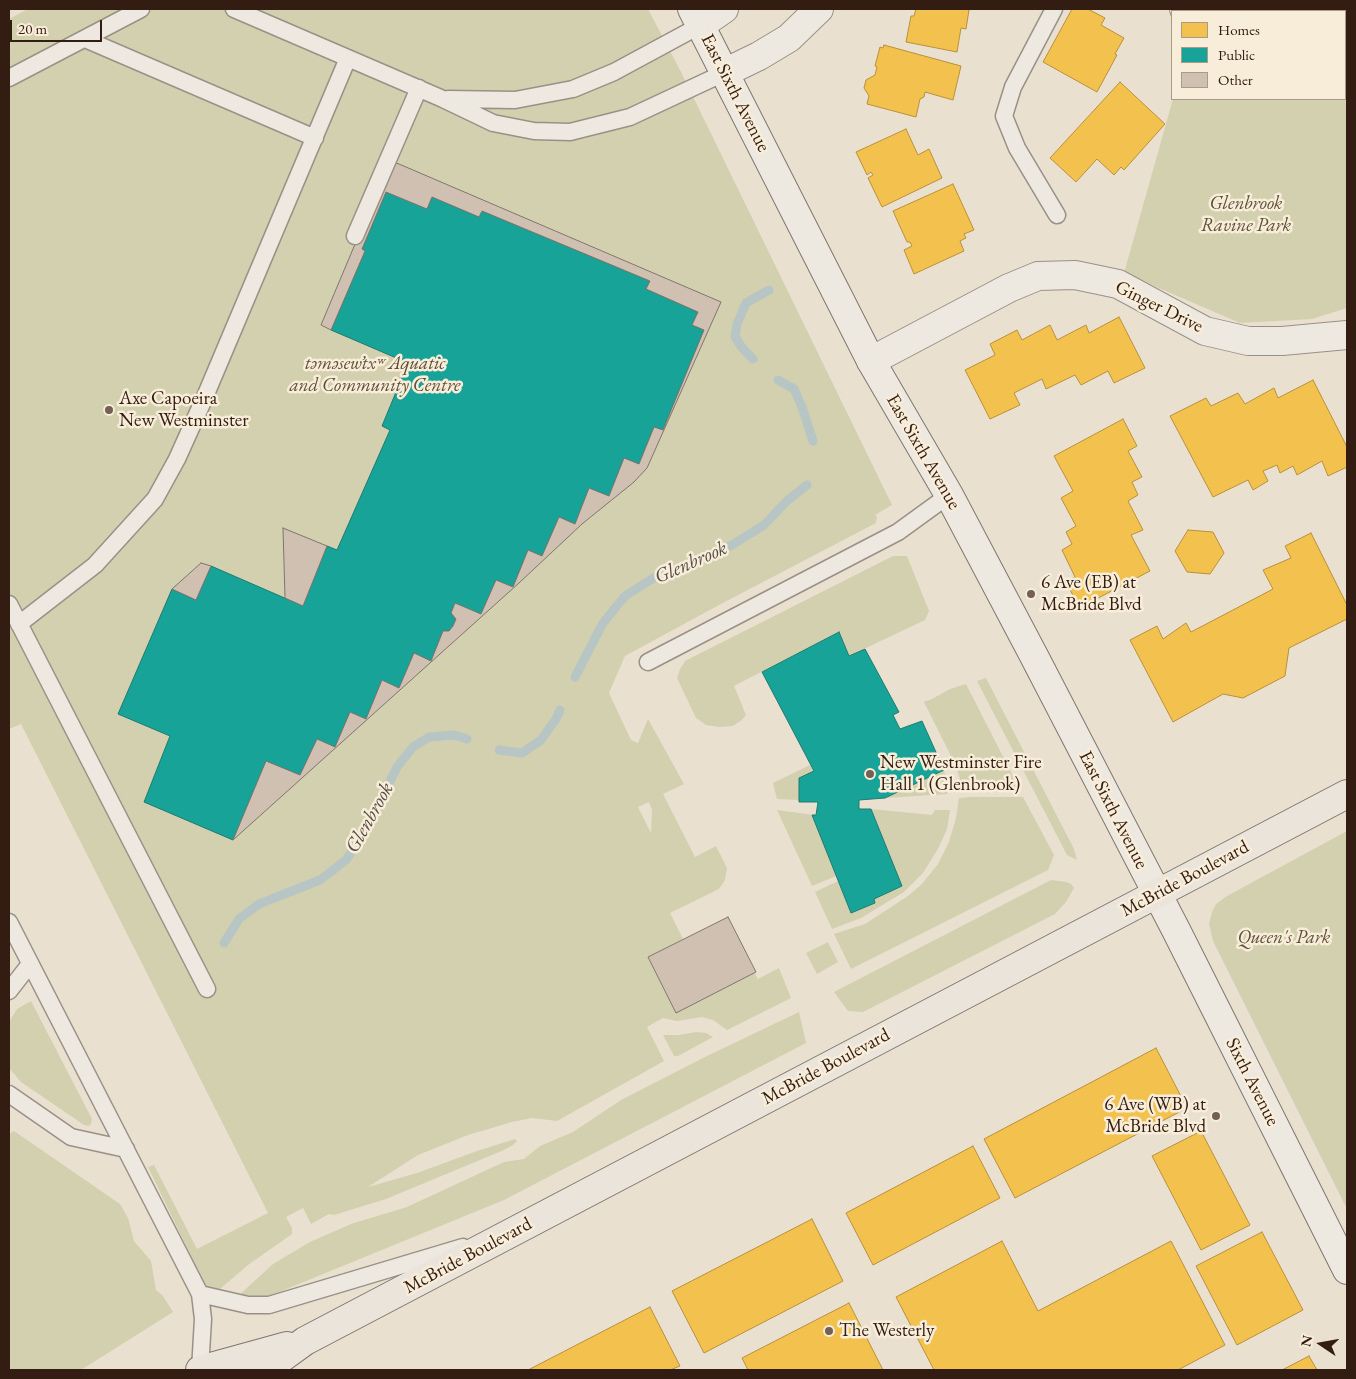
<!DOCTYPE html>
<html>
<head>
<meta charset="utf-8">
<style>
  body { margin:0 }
  #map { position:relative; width:1356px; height:1379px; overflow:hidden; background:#eae0d0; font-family:"EB Garamond",serif }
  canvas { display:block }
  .frame { position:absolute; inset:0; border:10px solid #331d12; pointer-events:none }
  .legend { position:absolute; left:1171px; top:10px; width:175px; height:90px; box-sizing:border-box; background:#f8edd9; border:1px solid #a99a89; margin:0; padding:6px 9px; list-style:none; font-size:15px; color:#331d12 }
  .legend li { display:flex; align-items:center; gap:10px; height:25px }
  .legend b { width:25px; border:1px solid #a99a89 }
  .north { position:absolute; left:1296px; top:1319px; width:50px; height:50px; -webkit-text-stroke:4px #f8edd9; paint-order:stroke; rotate:282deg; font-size:14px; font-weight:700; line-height:20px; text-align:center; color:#331d12 }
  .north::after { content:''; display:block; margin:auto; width:18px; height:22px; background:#331d12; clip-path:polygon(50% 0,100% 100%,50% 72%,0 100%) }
  .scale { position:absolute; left:10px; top:20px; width:92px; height:22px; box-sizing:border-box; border:2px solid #331d12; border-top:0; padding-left:6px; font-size:15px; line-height:18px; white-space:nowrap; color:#331d12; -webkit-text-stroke:4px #f8edd9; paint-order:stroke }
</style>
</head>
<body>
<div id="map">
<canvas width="1356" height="1379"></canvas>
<div class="frame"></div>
<ul class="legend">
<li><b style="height:14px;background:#f2c14e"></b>Homes</li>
<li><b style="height:14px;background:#17a398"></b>Public</li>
<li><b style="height:14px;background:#cfc0b1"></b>Other</li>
</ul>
<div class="north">N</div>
<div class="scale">20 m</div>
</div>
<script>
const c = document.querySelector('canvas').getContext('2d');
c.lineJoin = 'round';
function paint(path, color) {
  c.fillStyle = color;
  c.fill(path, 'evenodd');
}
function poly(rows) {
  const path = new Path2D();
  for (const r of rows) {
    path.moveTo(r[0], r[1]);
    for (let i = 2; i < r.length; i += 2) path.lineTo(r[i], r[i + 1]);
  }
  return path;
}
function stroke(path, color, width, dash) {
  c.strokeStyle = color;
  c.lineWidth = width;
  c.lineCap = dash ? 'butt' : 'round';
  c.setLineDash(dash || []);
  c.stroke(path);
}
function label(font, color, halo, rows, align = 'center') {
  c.font = font + ' "EB Garamond",serif';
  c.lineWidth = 5;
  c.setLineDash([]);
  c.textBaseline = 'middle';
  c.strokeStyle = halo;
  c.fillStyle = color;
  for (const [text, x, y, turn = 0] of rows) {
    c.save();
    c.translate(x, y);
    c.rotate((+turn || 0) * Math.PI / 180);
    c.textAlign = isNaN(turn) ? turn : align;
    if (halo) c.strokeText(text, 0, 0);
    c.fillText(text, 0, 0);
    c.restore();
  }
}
const green = poly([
  [28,9,648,9,681,72,892,505,875,515,877,517,876,523,719,605,625,656,609,693,631,740,638,743,648,719,684,784,663,794,695,857,716,846,727,868,725,880,719,889,670,913,683,939,648,957,676,1012,754,972,758,979,779,968,791,998,727,1030,713,1020,702,1017,677,1021,663,1018,647,1027,664,1061,557,1121,532,1118,512,1122,468,1135,418,1155,368,1187,417,1173,477,1151,515,1139,517,1141,513,1145,504,1150,386,1199,334,1215,329,1214,311,1224,303,1208,286,1217,292,1228,292,1234,248,1265,220,1289,206,1287,148,1167,154,1165,197,1249,268,1213,21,724,9,729,9,19],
  [649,802,652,810,651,833,638,807],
  [1255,9,1347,9,1347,308,1312,319,1240,323,1124,273,1173,99,1345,99,1345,11,1252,11],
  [893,556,907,556,929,611,925,620,849,656,838,632,734,686,746,715,742,720,733,726,719,727,706,725,696,718,677,678,680,669,685,661],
  [986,678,1074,849,1077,860,1067,855,977,681],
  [966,684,1019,788,962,786,955,764,924,702,932,699,950,689],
  [810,765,814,771,799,778,799,800,777,799,773,783],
  [944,770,948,788,947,794,885,798],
  [971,797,1023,797,1054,855,1048,870,851,969,834,934,865,924,908,896,922,884,938,864,949,842,956,818,959,798],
  [871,809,932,815,935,810,950,810,947,829,939,847,923,873,904,892,861,918,832,929,815,892,838,881,851,913,875,903,874,899,901,886],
  [777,810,814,815,836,876,812,886],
  [1347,831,1347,1209,1213,941,1209,924,1212,912,1216,904,1227,896],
  [1051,880,1066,882,1071,884,1074,888,1066,902,1055,914,863,1012,848,1011,834,992],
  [828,942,838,962,817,974,806,953],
  [31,1001,92,1119,91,1124,89,1126,84,1125,21,1082,10,1069,9,1064,9,1022,17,1009],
  [799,1012,806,1043,504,1200,267,1297,248,1298,237,1297,273,1264,310,1242,351,1224,407,1207,504,1162,524,1159,540,1146,573,1132,621,1100,705,1057],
  [696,1032,706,1033,713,1037,678,1056,674,1056,663,1035,679,1035],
  [14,1131,120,1204,128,1218,134,1241,151,1261,156,1290,163,1296,173,1312,81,1370,9,1370,9,1134]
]);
const homes = poly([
  [916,9,965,9,969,10,966,29,961,28,957,52,906,42,911,16,914,16,916,9],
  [1072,9,1088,9,1105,18,1101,25,1124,38,1115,54,1117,55,1097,92,1043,62,1072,9],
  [884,45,961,66,953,100,925,92,924,97,920,99,916,117,867,104,869,96,864,88,866,80,875,75,877,67,875,66,880,47,883,48,884,45],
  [1120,82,1165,124,1124,170,1121,167,1114,175,1097,159,1076,182,1050,158,1120,82],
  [906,129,918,155,929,149,942,178,882,207,868,178,873,175,871,172,867,175,856,152,906,129],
  [953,184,974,230,964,234,966,238,960,241,964,251,914,274,904,250,912,246,910,242,907,242,893,211,953,184],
  [1119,317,1145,368,1114,383,1108,371,1081,385,1075,375,1046,389,1042,379,1014,393,1020,405,990,419,965,370,995,355,990,344,1017,330,1022,340,1050,325,1057,340,1086,325,1089,333,1119,317],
  [1313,380,1347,447,1347,467,1328,476,1322,461,1297,475,1293,466,1280,473,1277,465,1263,471,1268,481,1253,490,1248,480,1213,497,1170,416,1206,398,1211,406,1238,393,1245,404,1274,388,1278,398,1313,380],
  [1123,419,1137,446,1128,451,1142,477,1132,482,1138,495,1128,501,1143,530,1131,535,1150,571,1079,608,1066,581,1075,577,1062,550,1072,544,1066,532,1076,526,1061,498,1073,491,1054,456,1123,419],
  [1188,530,1213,532,1224,553,1210,574,1187,572,1175,551,1188,530],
  [1311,533,1347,605,1347,619,1289,648,1285,676,1243,698,1223,694,1173,722,1130,640,1157,626,1163,639,1186,623,1191,632,1273,589,1263,570,1291,558,1285,546,1311,533],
  [1156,1048,1187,1108,1015,1198,984,1139,1156,1048],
  [1201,1131,1250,1225,1201,1250,1152,1156,1201,1131],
  [973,1146,1000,1198,873,1265,846,1213,973,1146],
  [812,1219,843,1281,704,1353,672,1291,812,1219],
  [1262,1232,1303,1310,1237,1345,1196,1266,1262,1232],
  [1002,1241,1038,1311,1171,1241,1225,1345,1178,1370,934,1370,896,1297,1002,1241],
  [849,1303,883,1370,748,1370,742,1358,849,1303],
  [650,1307,680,1366,670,1370,528,1370,650,1307],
  [1309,1356,1317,1370,1282,1370,1309,1356]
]);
const public = poly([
  [386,192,427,209,432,197,479,217,482,211,650,281,646,289,698,312,692,325,704,330,663,430,654,427,639,464,624,458,609,496,589,488,575,524,559,517,542,556,528,550,513,587,496,580,481,614,455,603,451,613,456,619,453,626,449,631,443,631,431,661,414,653,399,688,382,680,366,719,350,712,335,747,317,739,300,775,266,761,233,840,144,802,170,736,118,714,172,589,196,600,211,566,303,606,327,546,337,550,390,430,382,426,408,363,331,330,365,251,362,249,386,192],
  [839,632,849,656,865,649,899,712,893,715,900,729,922,721,944,770,885,798,859,800,859,809,871,809,902,886,874,899,875,903,851,913,812,815,816,815,818,802,799,802,799,778,814,771,762,672,839,632]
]);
const stream = poly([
  [753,359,743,349,735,337,737,324,746,303,769,290],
  [778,380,794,389,802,407,813,441],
  [575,677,603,623,625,596,663,572,687,565,732,545,764,525,787,501,807,485],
  [499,750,522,753,541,740,556,719,560,710],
  [224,943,239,919,259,904,320,880,346,860,368,826,397,767,413,747,429,737,454,735,467,739]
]);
const building = poly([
  [390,161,399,164,721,302,647,468,634,482,582,524,519,583,233,840,266,761,300,775,317,739,335,747,350,712,366,719,382,680,399,688,414,653,431,661,443,631,449,631,453,626,456,619,451,613,455,603,481,614,496,580,513,587,528,550,542,556,559,517,575,524,589,488,609,496,624,458,639,464,654,427,663,430,704,330,692,325,698,312,646,289,650,281,482,211,479,217,432,197,427,209,386,192,362,249,365,251,331,330,321,325,390,161],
  [283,528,327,546,303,606,285,598,283,528],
  [201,563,211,566,196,600,172,589,201,563],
  [728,917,756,972,676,1013,648,957,728,917]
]);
const lane = poly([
  [234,9,443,99,493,123,534,131,570,132,630,117,724,73],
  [1054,9,1013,87,1004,116,1017,148,1057,215],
  [85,39,315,138],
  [9,78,141,9],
  [448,99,515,100,573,89,614,72,701,25],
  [355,236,419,88],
  [9,604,207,989],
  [19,624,95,565,155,499,177,459,204,399,348,58],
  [648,662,898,532,949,495],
  [9,922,200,1294,203,1319,200,1370],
  [9,991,30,964],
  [9,1094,71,1137,126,1149],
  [200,1294,248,1305,269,1305,463,1247]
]);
const street = poly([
  [1184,9,1185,11],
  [701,25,724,9],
  [724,73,759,56,789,38,819,9],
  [871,361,1009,288,1038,276,1075,275,1118,284,1205,331,1248,341,1282,341,1347,335]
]);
const secondary = poly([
  [692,9,871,361,949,495,1034,656,1176,930,1347,1270]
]);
const primary = poly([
  [200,1370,287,1346],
  [265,1370,305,1341,1347,794]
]);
const markers = [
  [109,410,5,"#736154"],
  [1031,594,5,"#736154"],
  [870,774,5,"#736154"],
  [1216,1116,5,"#736154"],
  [829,1331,5,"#736154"]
];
const streetNames = [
  ["East Sixth Avenue",735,93,63],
  ["Ginger Drive",1159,307,26],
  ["East Sixth Avenue",923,452,60],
  ["East Sixth Avenue",1113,810,63],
  ["McBride Boulevard",1185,879,-28],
  ["McBride Boulevard",826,1067,-28],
  ["Sixth Avenue",1252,1082,63],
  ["McBride Boulevard",468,1256,-28]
];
const parkNames = [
  ["Glenbrook",1246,204],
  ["Ravine Park",1246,226],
  ["təməsew̓txʷ Aquatic",375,364],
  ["and Community Centre",375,386],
  ["Queen's Park",1284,938]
];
const poiNames = [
  ["Axe Capoeira",119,399],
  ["New Westminster",119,421],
  ["6 Ave (EB) at",1041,583],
  ["McBride Blvd",1041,605],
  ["New Westminster Fire",880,763],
  ["Hall 1 (Glenbrook)",880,785],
  ["6 Ave (WB) at",1206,1105,"right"],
  ["McBride Blvd",1206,1127,"right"],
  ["The Westerly",839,1331]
];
const waterNames = [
  ["Glenbrook",691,563,-24],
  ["Glenbrook",370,818,-61]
];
paint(green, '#d2d0ae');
paint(homes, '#f2c14e');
stroke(homes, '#b9903c', 1);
paint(public, '#17a398');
stroke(public, '#1f7b70', 1);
stroke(stream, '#b7c6c4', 9);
paint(building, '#cfc0b1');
stroke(building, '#7f776e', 1);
stroke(lane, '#999187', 19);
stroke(street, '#999187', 30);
stroke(secondary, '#7f776e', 30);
stroke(primary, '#7f776e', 30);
stroke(lane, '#ede8e0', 16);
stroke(street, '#ede8e0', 28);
stroke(secondary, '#ede8e0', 28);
stroke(primary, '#eae4db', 28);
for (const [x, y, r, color] of markers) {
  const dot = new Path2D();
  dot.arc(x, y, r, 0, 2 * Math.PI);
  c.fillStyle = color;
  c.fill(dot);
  stroke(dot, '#f8edd9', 2);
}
label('19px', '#331d12', '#f8edd9', streetNames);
label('italic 19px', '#5d4f38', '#f8edd9', parkNames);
label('19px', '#331d12', '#f8edd9', poiNames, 'left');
label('italic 20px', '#544c46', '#f8edd9', waterNames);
</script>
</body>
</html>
